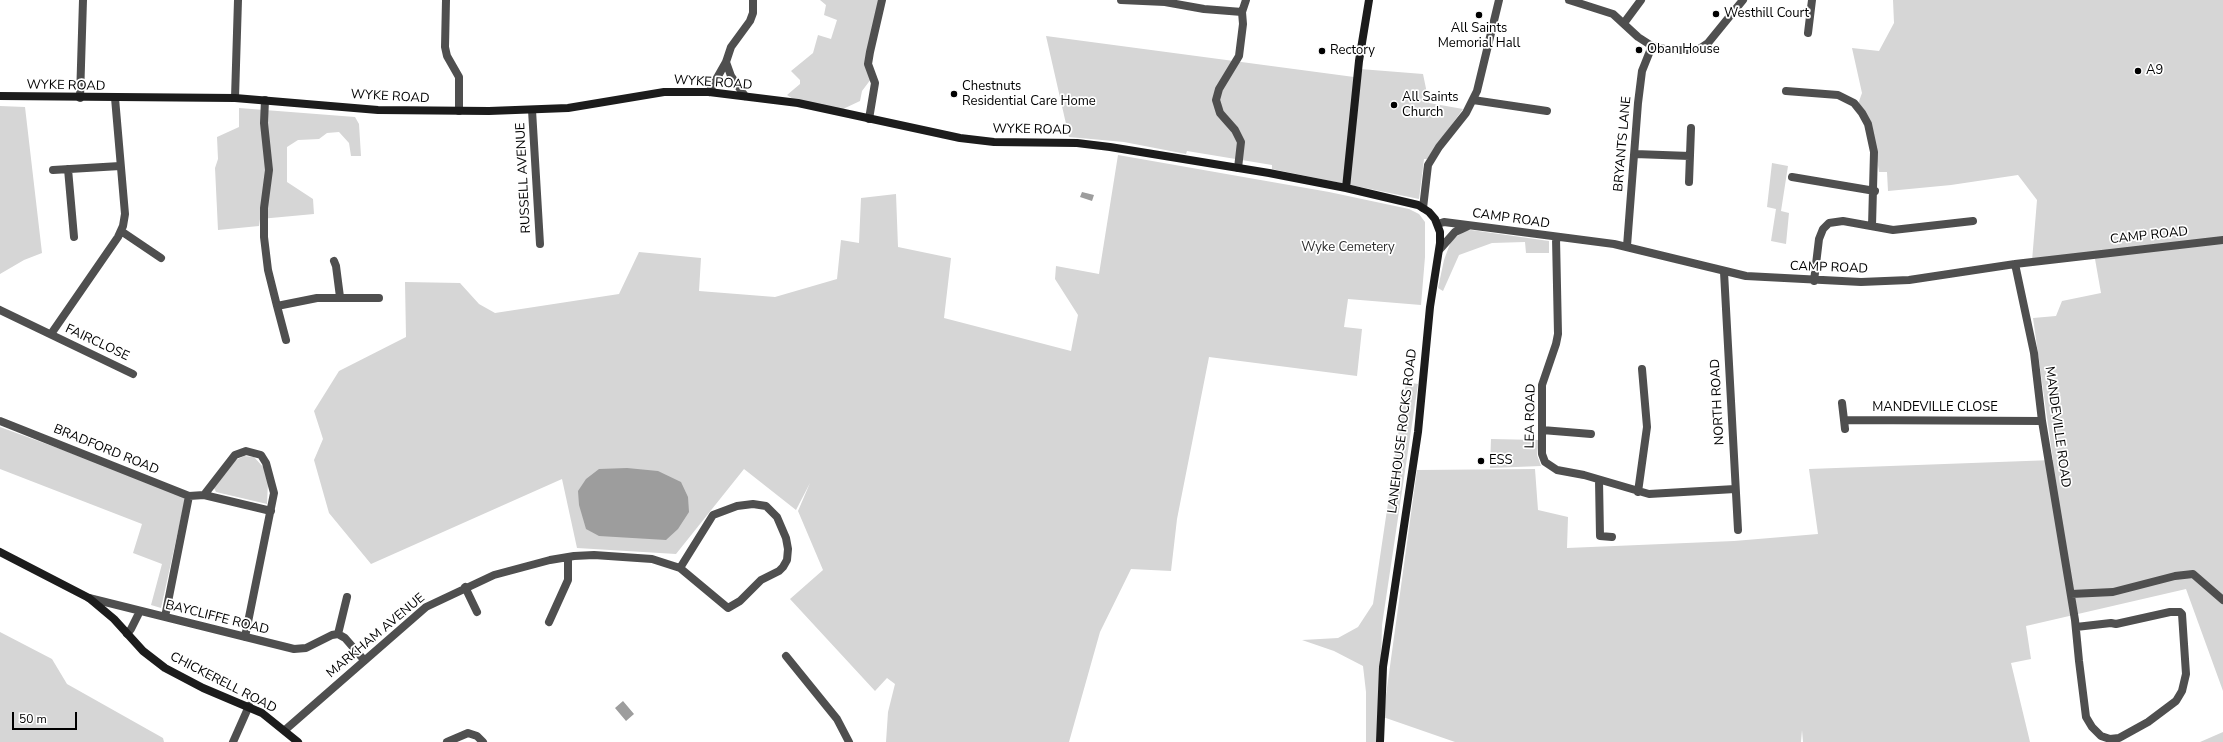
<!DOCTYPE html>
<html>
<head>
<meta charset="utf-8">
<style>
  body { margin:0 }
  #map { position:relative; width:2223px; height:742px; overflow:hidden; background:#fff; font-family:"Nunito Sans",sans-serif }
  canvas { display:block }
  .scale { position:absolute; left:12px; top:712px; width:65px; height:18px; box-sizing:border-box; border:2px solid #000; border-top:0; padding-left:5px; font-size:12px; line-height:14px; white-space:nowrap; color:#000; -webkit-text-stroke:3px #fff; paint-order:stroke }
</style>
</head>
<body>
<div id="map">
<canvas width="2223" height="742"></canvas>
<div class="scale">50 m</div>
</div>
<script>
const c = document.querySelector('canvas').getContext('2d');
c.lineJoin = 'round';
function paint(path, color) {
  c.fillStyle = color;
  c.fill(path, 'evenodd');
}
function poly(rows) {
  const path = new Path2D();
  for (const r of rows) {
    path.moveTo(r[0], r[1]);
    for (let i = 2; i < r.length; i += 2) path.lineTo(r[i], r[i + 1]);
  }
  return path;
}
function stroke(path, color, width, dash) {
  c.strokeStyle = color;
  c.lineWidth = width;
  c.lineCap = dash ? 'butt' : 'round';
  c.setLineDash(dash || []);
  c.stroke(path);
}
function label(font, color, halo, rows, align = 'center') {
  c.font = font + ' "Nunito Sans",sans-serif';
  c.lineWidth = 3.5;
  c.setLineDash([]);
  c.textBaseline = 'middle';
  c.strokeStyle = halo;
  c.fillStyle = color;
  for (const [text, x, y, turn = 0] of rows) {
    c.save();
    c.translate(x, y);
    c.rotate((+turn || 0) * Math.PI / 180);
    c.textAlign = isNaN(turn) ? turn : align;
    if (halo) c.strokeText(text, 0, 0);
    c.fillText(text, 0, 0);
    c.restore();
  }
}
const green = poly([
  [820,0,880,0,868,54,871,79,862,91,860,101,843,109,793,99,787,95,800,84,800,80,791,71,813,53,818,35,831,39,837,20,824,15,826,5],
  [1893,0,2223,0,2223,691,2186,589,2026,626,2031,659,2011,663,2030,742,1803,742,1802,730,1801,742,1455,742,1383,717,1417,470,1535,469,1538,510,1568,517,1567,548,1734,541,1818,534,1809,469,2053,460,2033,318,2056,316,2062,301,2101,293,2095,259,2032,261,2037,200,2018,175,1951,185,1888,191,1887,172,1879,172,1875,146,1858,104,1862,93,1852,48,1879,51,1894,23],
  [1046,36,1354,77,1360,69,1423,74,1429,103,1463,109,1427,159,1424,159,1419,199,1272,169,1272,165,1187,151,1186,154,1124,142,1069,137],
  [0,106,25,107,42,253,24,260,0,274],
  [239,108,355,117,359,124,361,156,351,156,349,143,339,132,327,133,319,139,298,140,287,147,287,182,313,199,314,214,260,219,259,226,218,230,215,168,218,159,217,137,239,127],
  [1118,155,1329,192,1409,209,1419,214,1425,222,1425,257,1421,305,1348,299,1344,327,1362,329,1357,376,1209,357,1177,519,1171,571,1131,569,1100,632,1069,742,886,742,888,712,895,684,887,678,875,691,790,599,823,570,798,511,810,483,796,510,744,469,676,554,577,548,562,479,371,564,329,513,314,460,323,439,314,411,339,371,406,337,405,282,460,283,479,304,495,313,619,294,639,252,701,258,699,291,775,297,837,279,841,240,859,243,861,198,896,194,898,247,951,258,944,318,1071,351,1078,315,1055,279,1056,266,1099,274],
  [1772,163,1788,166,1781,211,1789,213,1786,244,1771,241,1776,209,1767,207],
  [1471,230,1549,241,1549,253,1526,253,1525,242,1492,243,1459,255,1443,291,1438,288,1444,260,1451,241,1464,231],
  [1406,382,1418,384,1382,625,1379,742,1366,742,1366,692,1363,666,1334,651,1302,640,1338,638,1358,627,1373,604],
  [0,427,186,495,161,608,151,605,162,564,133,553,142,524,0,469],
  [1491,439,1539,440,1537,455,1541,466,1490,468],
  [244,456,254,457,264,468,268,482,267,504,216,492,214,488,236,460],
  [0,632,52,659,67,684,163,738,164,742,0,742],
  [2223,732,2223,742,2200,742]
]);
const water = poly([
  [1082,192,1094,195,1092,201,1080,197],
  [627,468,658,471,681,482,688,497,689,512,678,529,666,540,599,536,586,529,579,505,578,491,586,479,599,469],
  [623,701,634,714,626,721,615,708]
]);
const minor = poly([
  [446,0,445,47,447,56,459,77,459,111],
  [1121,0,1165,2,1204,9,1242,12],
  [1569,0,1613,14,1638,37,1652,46,1668,50,1691,50,1699,49,1708,43,1743,0],
  [1624,23,1641,0],
  [1808,33,1812,0],
  [726,62,731,76,745,96],
  [1786,91,1838,95,1854,103,1862,113,1868,124,1874,152,1872,226],
  [709,92,726,62,731,47,750,21,753,13,753,0],
  [80,98,83,0],
  [235,98,238,0],
  [265,100,264,123,269,170,264,208,264,237,268,270,277,306,317,298,379,298],
  [1473,100,1547,111],
  [532,110,540,244],
  [869,119,875,83,868,64,870,52,882,0],
  [1635,154,1690,156],
  [1238,168,1241,142,1235,130,1220,113,1216,100,1219,89,1239,56,1243,24,1242,12,1246,0],
  [68,169,74,237],
  [53,170,120,166],
  [1792,177,1875,191],
  [1689,182,1691,128],
  [1423,208,1428,165,1439,147,1466,113,1477,91,1499,0],
  [1438,224,1444,222,1491,228,1614,244,1746,276,1861,282,1909,280,2015,264,2223,240],
  [121,231,161,258],
  [1556,238,1558,334,1556,344,1542,385,1542,454,1545,462,1557,470,1584,475,1649,494,1735,489],
  [1627,246,1638,103,1642,71,1652,46],
  [1440,249,1455,232,1468,226],
  [334,261,336,266,340,297],
  [2015,264,2034,353,2042,421,2075,620,2079,661,2086,717,2092,727,2101,736,2110,739,2119,738,2148,722,2176,701,2182,691,2186,674,2182,614,2180,612,2170,612,2116,624,2111,623,2076,627],
  [1724,272,1738,530],
  [1814,281,1819,239,1823,229,1829,223,1843,221,1893,230,1973,221],
  [277,306,286,340],
  [0,310,133,374],
  [51,334,118,237,123,226,125,214,115,98],
  [1842,403,1844,420,2042,421],
  [1844,420,1845,429],
  [0,421,189,496,204,495,271,511],
  [1542,430,1591,434],
  [1599,480,1600,536,1612,537],
  [1638,492,1647,427,1642,369],
  [204,495,235,455,246,451,261,455,266,463,274,493,245,637],
  [465,587,477,612],
  [2071,594,2113,592,2175,576,2193,574,2223,600],
  [347,597,338,634,345,638,364,660],
  [89,598,294,649,306,648,332,635,338,634],
  [165,617,189,496],
  [549,622,568,580,568,557],
  [127,634,131,629,140,611],
  [786,656,837,719,849,742],
  [285,730,426,607,494,575,550,560,574,556,594,555,652,559,680,568,728,608,740,601,761,580,779,571,783,567,787,560,788,549,786,538,777,517,766,506,753,504,737,506,713,515,680,568],
  [233,742,249,706],
  [447,742,468,733,477,736,483,742]
]);
const secondary = poly([
  [0,96,235,98,378,110,489,111,568,108,664,92,709,92,798,103,960,138,994,142,1077,143,1110,147,1269,173,1346,188,1418,205,1429,212,1435,219,1440,232,1440,243,1430,307,1418,432,1383,667,1380,742],
  [1346,188,1359,61,1369,0],
  [0,552,89,598,114,619,143,651,165,668,203,688,262,713,298,742]
]);
const markers = [
  [1716,14,4,"#000"],
  [1479,15,4,"#000"],
  [1639,50,4,"#000"],
  [1322,51,4,"#000"],
  [2138,71,4,"#000"],
  [954,94,4,"#000"],
  [1394,105,4,"#000"],
  [1481,461,4,"#000"]
];
const poiNames = [
  ["Westhill Court",1724,14],
  ["All Saints",1479,29,"center"],
  ["Memorial Hall",1479,44,"center"],
  ["Oban House",1647,50],
  ["Rectory",1330,51],
  ["A9",2146,71],
  ["Chestnuts",962,87],
  ["Residential Care Home",962,102],
  ["All Saints",1402,98],
  ["Church",1402,113],
  ["ESS",1489,461]
];
const streetNames = [
  ["WYKE ROAD",713,83,4],
  ["WYKE ROAD",66,86,1],
  ["WYKE ROAD",390,97,3],
  ["WYKE ROAD",1032,130,1],
  ["BRYANTS LANE",1623,144,-85],
  ["RUSSELL AVENUE",524,178,-93],
  ["CAMP ROAD",1511,219,8],
  ["CAMP ROAD",2149,236,-6],
  ["CAMP ROAD",1829,268,2],
  ["FAIRCLOSE",97,343,25],
  ["NORTH ROAD",1718,402,-93],
  ["MANDEVILLE CLOSE",1935,408],
  ["LEA ROAD",1531,416,-89],
  ["MANDEVILLE ROAD",2057,427,82],
  ["LANEHOUSE ROCKS ROAD",1403,431,-83],
  ["BRADFORD ROAD",106,450,22],
  ["BAYCLIFFE ROAD",217,618,14],
  ["MARKHAM AVENUE",376,636,-40],
  ["CHICKERELL ROAD",223,683,27]
];
const parkNames = [
  ["Wyke Cemetery",1348,248]
];
paint(green, '#d6d6d6');
paint(water, '#9d9d9d');
stroke(minor, '#4f4f4f', 8);
stroke(secondary, '#1c1c1c', 8);
for (const [x, y, r, color] of markers) {
  const dot = new Path2D();
  dot.arc(x, y, r, 0, 2 * Math.PI);
  c.fillStyle = color;
  c.fill(dot);
  stroke(dot, '#fff', 1.5);
}
label('13px', '#000', '#fff', poiNames, 'left');
label('13px', '#000', '#fff', streetNames);
label('13px', '#2d2d2d', '#fff', parkNames);
</script>
</body>
</html>
